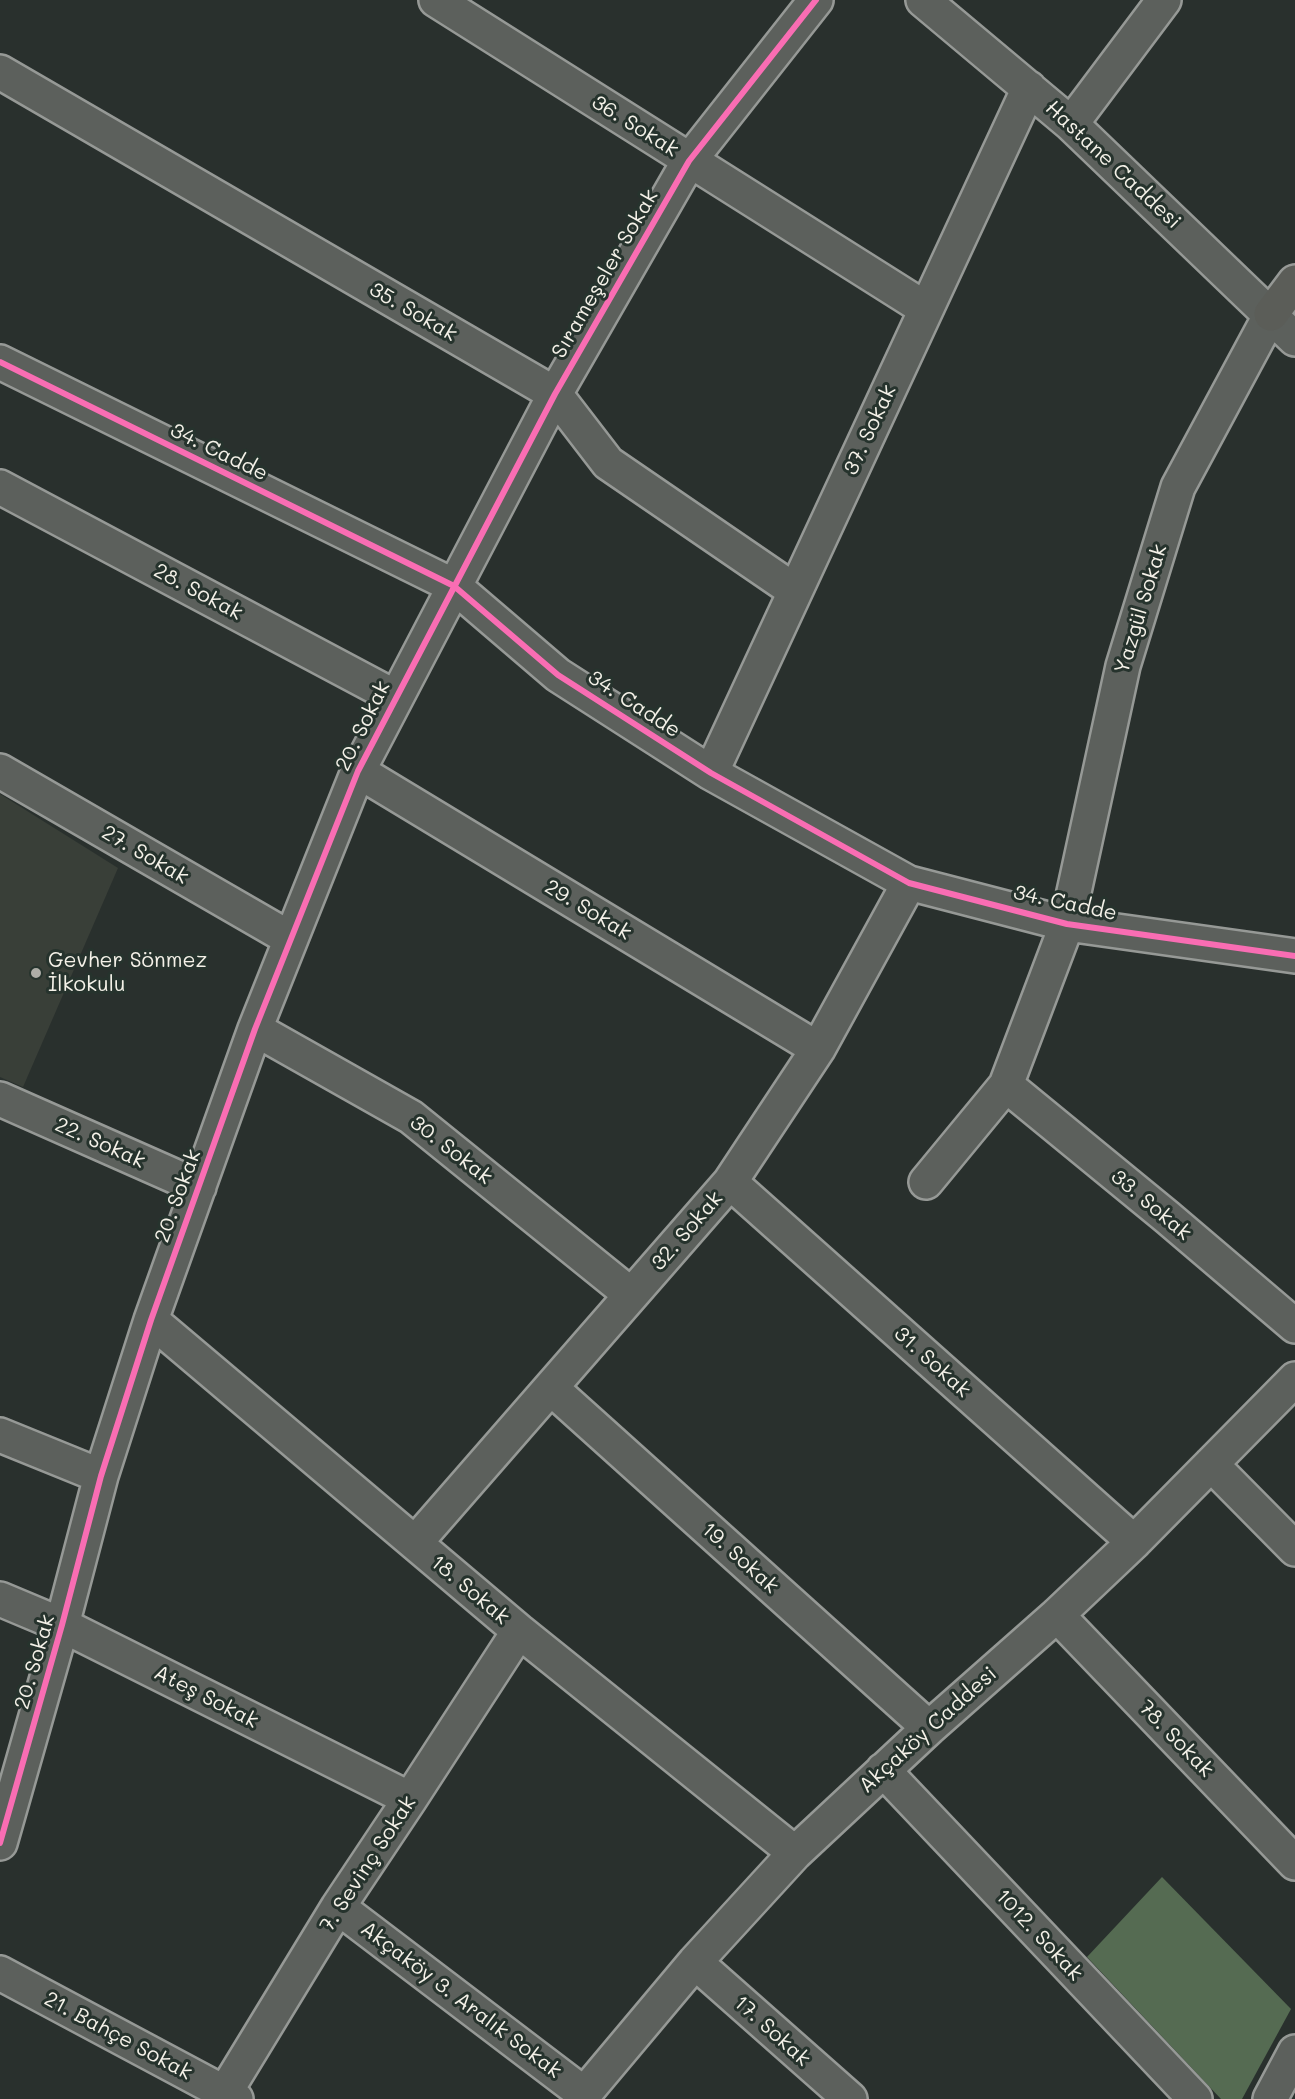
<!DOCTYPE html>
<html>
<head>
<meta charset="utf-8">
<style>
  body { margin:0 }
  canvas { display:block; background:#29302d }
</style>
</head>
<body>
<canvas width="1295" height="2099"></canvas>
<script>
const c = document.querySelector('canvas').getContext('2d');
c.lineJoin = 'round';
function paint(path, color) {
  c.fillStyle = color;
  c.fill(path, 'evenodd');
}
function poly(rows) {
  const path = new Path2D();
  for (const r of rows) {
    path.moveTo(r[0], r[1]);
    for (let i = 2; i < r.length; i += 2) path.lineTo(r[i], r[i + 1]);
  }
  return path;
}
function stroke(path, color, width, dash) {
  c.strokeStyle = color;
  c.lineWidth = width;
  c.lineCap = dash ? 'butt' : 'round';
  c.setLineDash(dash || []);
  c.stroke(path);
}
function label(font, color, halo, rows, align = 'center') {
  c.font = font + ' Mali,sans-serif';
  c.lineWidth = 6;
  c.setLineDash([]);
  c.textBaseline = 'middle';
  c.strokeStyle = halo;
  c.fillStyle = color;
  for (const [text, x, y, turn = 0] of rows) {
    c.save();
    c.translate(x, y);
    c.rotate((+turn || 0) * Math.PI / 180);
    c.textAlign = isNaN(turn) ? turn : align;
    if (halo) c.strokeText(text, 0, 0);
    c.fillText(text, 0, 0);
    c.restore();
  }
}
const built = poly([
  [0,794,118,868,23,1087,0,1077]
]);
const green = poly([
  [1162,1877,1291,2009,1242,2099,1221,2099,1087,1957]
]);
const minor = poly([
  [436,0,926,309],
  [923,0,1071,124,1295,339],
  [0,72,555,394,608,463,795,591],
  [1071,124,1164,0],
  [1271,314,1178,487,1123,666,1067,924,1006,1085,1167,1217,1295,1326],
  [0,362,454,586,558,675,711,773,909,883,1067,924,1295,956],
  [0,487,395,697],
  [0,771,291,939],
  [358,771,818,1049],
  [711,773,1029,88],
  [255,1029,411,1117,630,1294],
  [0,1099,199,1187],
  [730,1182,1134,1542],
  [926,1182,1006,1085],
  [151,1320,519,1631,795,1853],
  [551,1388,929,1728],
  [0,1435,101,1476],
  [1211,1464,1295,1549],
  [415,1543,730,1182,818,1049,909,883],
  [0,1599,62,1625,410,1799],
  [1057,1615,1295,1863],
  [883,1770,1195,2099],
  [0,1843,62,1625,101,1476,151,1320,255,1029,358,771,555,394,689,161,816,0],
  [338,1907,584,2094],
  [695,1962,850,2099],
  [0,1973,236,2099],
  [221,2099,338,1907,410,1799,519,1631],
  [580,2099,695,1962,795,1853,929,1728,1057,1615,1134,1542,1295,1379],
  [1270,2099,1295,2052]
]);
const major = poly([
  [1271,314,1295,282]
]);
const cycleway = poly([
  [0,362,454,586,558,675,711,773,909,883,1067,924,1295,956],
  [0,1843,62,1625,101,1476,151,1320,255,1029,358,771,555,394,689,161,816,0]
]);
const markers = [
  [36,973,6,"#adada7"]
];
const streetNames = [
  ["36. Sokak",635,126,32],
  ["Hastane Caddesi",1113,165,43],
  ["Sırameşeler Sokak",605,274,-60],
  ["35. Sokak",413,312,30],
  ["37. Sokak",870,430,-65],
  ["34. Cadde",219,452,26],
  ["28. Sokak",198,592,28],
  ["Yazgül Sokak",1141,609,-73],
  ["34. Cadde",634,704,33],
  ["20. Sokak",363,726,-64],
  ["27. Sokak",145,855,30],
  ["34. Cadde",1065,903,12],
  ["29. Sokak",588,910,31],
  ["22. Sokak",100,1143,24],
  ["30. Sokak",451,1150,38],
  ["20. Sokak",178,1196,-70],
  ["33. Sokak",1151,1205,40],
  ["32. Sokak",687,1231,-49],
  ["31. Sokak",932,1362,42],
  ["19. Sokak",740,1558,42],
  ["18. Sokak",470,1590,40],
  ["20. Sokak",35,1662,-74],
  ["Ateş Sokak",206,1697,27],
  ["Akçaköy Caddesi",928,1730,-42],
  ["78. Sokak",1176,1739,46],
  ["7. Sevinç Sokak",368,1864,-57],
  ["1012. Sokak",1039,1935,47],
  ["Akçaköy 3. Aralık Sokak",461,2000,37],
  ["17. Sokak",772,2031,42],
  ["21. Bahçe Sokak",118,2036,28]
];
const poiNames = [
  ["Gevher Sönmez",48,961],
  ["İlkokulu",48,985]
];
paint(built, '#393f38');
paint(green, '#556b52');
stroke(minor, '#969996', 38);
stroke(major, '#969996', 38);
stroke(minor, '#5c605c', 33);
stroke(major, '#5b5d58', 33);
stroke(cycleway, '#f96db3', 6);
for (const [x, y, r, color] of markers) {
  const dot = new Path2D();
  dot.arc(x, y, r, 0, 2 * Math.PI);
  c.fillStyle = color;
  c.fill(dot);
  stroke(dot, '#26332d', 2);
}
label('21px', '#f4f1e8', '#26332d', streetNames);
label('21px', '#f4f1e8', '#26332d', poiNames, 'left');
</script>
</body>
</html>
